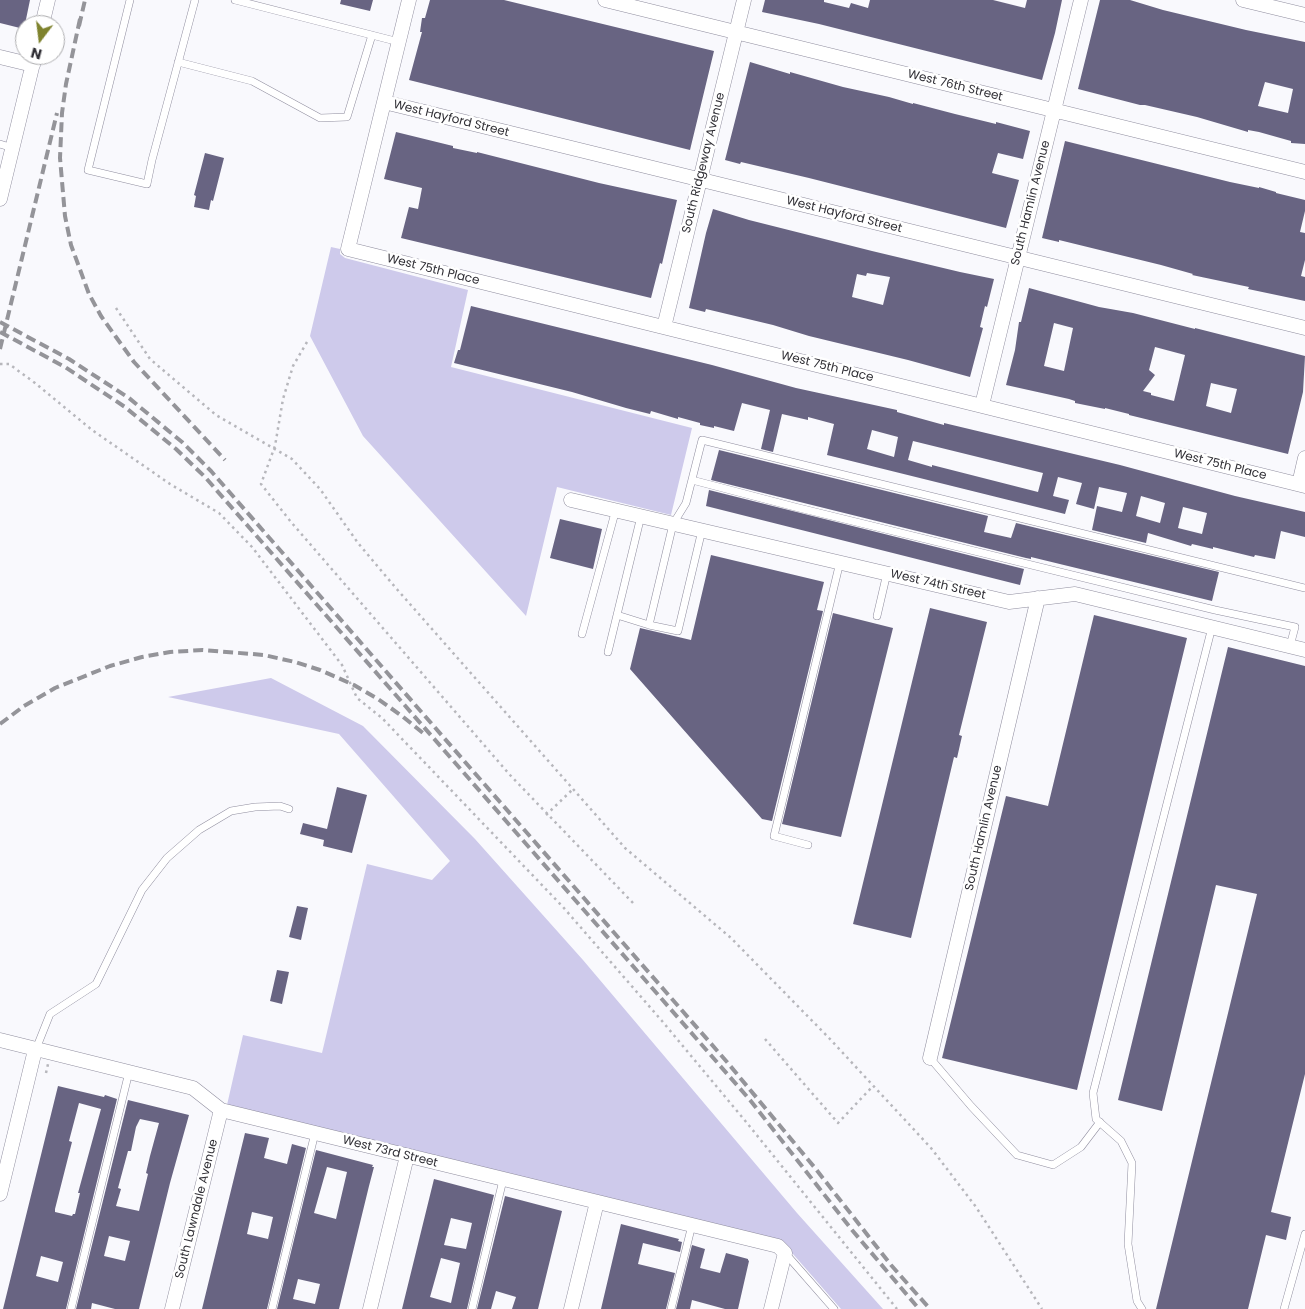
<!DOCTYPE html>
<html>
<head>
<meta charset="utf-8">
<style>
  body { margin:0 }
  #map { position:relative; width:1305px; height:1309px; overflow:hidden; background:#f9f9fd; font-family:Poppins,sans-serif }
  canvas { display:block }
  .north { position:absolute; left:15px; top:15px; width:50px; height:50px; box-sizing:border-box; background:#fff; border:1px solid #acacae; border-radius:50%; rotate:195deg; font-size:14px; font-weight:700; line-height:20px; text-align:center; color:#302f35 }
  .north::after { content:''; display:block; margin:auto; width:18px; height:22px; background:#7f832e; clip-path:polygon(50% 0,100% 100%,50% 72%,0 100%) }
</style>
</head>
<body>
<div id="map">
<canvas width="1305" height="1309"></canvas>
<div class="north">N</div>
</div>
<script>
const c = document.querySelector('canvas').getContext('2d');
c.lineJoin = 'round';
function paint(path, color) {
  c.fillStyle = color;
  c.fill(path, 'evenodd');
}
function poly(rows) {
  const path = new Path2D();
  for (const r of rows) {
    path.moveTo(r[0], r[1]);
    for (let i = 2; i < r.length; i += 2) path.lineTo(r[i], r[i + 1]);
  }
  return path;
}
function stroke(path, color, width, dash) {
  c.strokeStyle = color;
  c.lineWidth = width;
  c.lineCap = dash ? 'butt' : 'round';
  c.setLineDash(dash || []);
  c.stroke(path);
}
function label(font, color, halo, rows, align = 'center') {
  c.font = font + ' Poppins,sans-serif';
  c.lineWidth = 5;
  c.setLineDash([]);
  c.textBaseline = 'middle';
  c.strokeStyle = halo;
  c.fillStyle = color;
  for (const [text, x, y, turn = 0] of rows) {
    c.save();
    c.translate(x, y);
    c.rotate((+turn || 0) * Math.PI / 180);
    c.textAlign = isNaN(turn) ? turn : align;
    if (halo) c.strokeText(text, 0, 0);
    c.fillText(text, 0, 0);
    c.restore();
  }
}
const green = poly([
  [331,247,340,249,340,254,345,258,468,290,451,367,692,428,671,515,557,487,526,616,363,436,310,336],
  [271,678,363,726,475,839,583,960,797,1213,883,1309,841,1309,793,1254,778,1244,227,1105,243,1035,322,1053,367,864,432,880,450,861,339,734,168,697]
]);
const building = poly([
  [0,0,30,0,24,29,0,23],
  [341,0,373,0,370,11,340,4],
  [430,0,504,0,714,51,690,150,409,80,422,32,420,32,422,18,425,18],
  [765,0,824,0,824,2,849,8,851,3,868,8,870,0,993,0,1025,8,1027,0,1062,0,1055,33,1042,80,819,24,762,12],
  [1100,0,1130,0,1163,10,1246,30,1305,42,1305,144,1291,143,1291,141,1259,132,1248,130,1248,132,1197,117,1145,105,1140,105,1078,89],
  [1265,82,1293,89,1288,113,1258,106],
  [750,62,790,74,790,72,843,87,889,97,913,104,913,103,955,114,996,124,996,122,1030,131,1023,159,998,153,992,173,1019,180,1006,228,809,178,741,162,740,164,725,160],
  [396,132,453,146,453,148,477,153,477,152,599,183,677,200,662,264,660,263,651,298,401,238,409,207,418,209,422,188,384,179],
  [1065,141,1230,182,1259,188,1259,187,1276,192,1276,193,1305,200,1305,211,1300,232,1305,233,1305,260,1301,276,1305,277,1305,301,1248,289,1249,287,1192,275,1193,274,1161,265,1059,240,1059,242,1042,238],
  [205,153,224,158,213,201,211,200,209,210,194,207,196,196,194,195],
  [713,209,749,220,872,251,960,272,994,279,987,307,985,306,980,327,983,328,970,377,908,360,809,336,773,325,706,309,705,312,689,308,706,233],
  [867,273,890,277,883,305,852,297,857,274,866,276],
  [1029,288,1099,307,1133,313,1195,329,1195,328,1305,356,1303,392,1288,454,1129,415,1129,414,1105,408,1105,409,1075,403,1075,401,1069,399,1006,385,1015,350,1019,322,1021,322],
  [1054,323,1073,328,1064,371,1044,366],
  [1155,347,1185,355,1174,401,1151,395,1151,393,1143,391,1155,375,1149,370],
  [1211,383,1237,389,1231,413,1206,406],
  [471,306,712,365,796,388,897,410,897,412,944,425,944,423,1120,465,1235,496,1305,512,1305,537,1281,531,1275,559,1255,555,1254,557,1213,547,1213,549,1192,544,1191,546,1148,533,1146,543,1092,530,1097,506,1122,512,1127,493,1099,487,1094,509,1076,504,1082,483,1058,477,1053,496,1069,500,1065,514,827,455,834,424,808,417,808,420,782,414,773,452,761,449,770,410,742,403,734,431,714,426,714,428,700,425,700,423,678,417,678,419,651,411,650,414,626,408,572,392,454,363,458,350,460,350],
  [872,430,898,437,894,457,867,449],
  [913,441,1043,473,1038,492,932,465,932,467,908,460],
  [1141,496,1165,503,1160,523,1136,516],
  [1183,507,1207,513,1202,534,1178,528],
  [719,450,988,516,984,532,1011,538,1016,523,1219,572,1212,601,1031,557,1031,559,1026,558,711,480],
  [709,490,1024,569,1020,585,706,506],
  [560,519,602,529,593,569,550,558],
  [711,555,824,582,817,610,823,611,772,821,762,819,630,669,640,628,691,640],
  [930,608,987,622,959,735,962,736,957,758,954,757,911,938,853,924],
  [833,613,893,628,841,837,782,824],
  [1094,615,1187,638,1077,1090,942,1058,1006,796,1048,806],
  [1228,647,1305,666,1305,1074,1271,1212,1291,1217,1286,1240,1266,1235,1248,1309,1156,1309,1257,894,1216,885,1162,1111,1118,1100],
  [337,787,367,795,352,853,323,846,324,840,300,834,303,823,327,829],
  [297,906,308,908,301,940,289,937],
  [277,970,289,972,282,1004,270,1001],
  [58,1086,104,1097,105,1095,117,1099,66,1309,3,1309],
  [79,1103,101,1109,78,1193,80,1193,75,1214,73,1214,72,1216,55,1212,55,1209,72,1142,69,1141],
  [41,1256,63,1262,58,1282,36,1276],
  [128,1100,189,1115,170,1183,139,1309,115,1309,92,1303,91,1309,76,1309],
  [140,1119,159,1123,150,1156,146,1173,148,1174,139,1211,116,1206,121,1189,118,1188,128,1151,131,1151,136,1127],
  [109,1236,130,1241,125,1261,104,1256],
  [245,1133,269,1138,264,1158,287,1164,292,1144,306,1148,267,1309,202,1309],
  [252,1212,273,1217,268,1239,247,1234],
  [316,1150,373,1165,372,1167,374,1167,369,1186,339,1309,277,1309],
  [327,1167,347,1172,336,1219,314,1213],
  [298,1279,320,1284,315,1304,293,1299],
  [434,1179,494,1195,467,1309,402,1309],
  [451,1218,472,1223,466,1249,444,1245],
  [441,1258,460,1263,451,1303,430,1297],
  [505,1196,562,1211,538,1309,512,1309,516,1297,496,1291,491,1309,477,1309],
  [621,1224,679,1239,678,1241,682,1242,680,1252,643,1243,638,1264,675,1273,666,1309,601,1309],
  [692,1245,705,1249,700,1268,720,1273,726,1253,748,1259,748,1260,749,1261,738,1309,725,1309,692,1300,690,1309,676,1309]
]);
const path = poly([
  [116,308,150,359,216,415,292,459,320,489,358,543,395,587,625,848,731,938,829,1038,931,1148,976,1207,1042,1309],
  [307,342,293,366,283,399,275,446,261,484,291,522,510,775,633,903],
  [0,364,9,364,35,383,92,430,170,484,219,513,252,547,342,665,357,698,382,718,563,907,662,1021,747,1123,897,1309],
  [546,815,572,790],
  [765,1039,838,1123,873,1086],
  [46,1073,48,1064]
]);
const lane = poly([
  [130,0,88,170,147,184,152,160,195,0],
  [235,0,399,42],
  [178,62,252,81,320,118,347,117,372,35],
  [0,144,13,148],
  [692,480,795,507,1215,610,1295,627,1290,646],
  [617,615,649,625,673,524,686,503,702,440,1305,588],
  [877,616,887,573],
  [649,625,678,631,702,530],
  [582,634,616,509],
  [608,652,641,516],
  [808,845,774,836,840,562],
  [36,1049,50,1014,96,984,142,890,167,858,199,830,231,811,255,807,280,806,289,809],
  [930,1058,971,1106,1017,1155,1053,1165,1081,1147,1100,1122],
  [785,1253,834,1309],
  [71,1309,129,1072],
  [272,1309,315,1133],
  [472,1309,503,1180],
  [671,1309,692,1225],
  [1142,1309,1137,1301,1128,1244,1132,1163,1121,1141,1096,1119,1093,1093,1212,627],
  [1284,1309,1305,1234]
]);
const street = poly([
  [409,0,348,249,1305,486],
  [605,0,1305,172],
  [1243,0,1305,15],
  [42,25,48,0],
  [0,57,33,65],
  [384,102,1305,328],
  [0,199,35,55],
  [664,327,744,0],
  [982,405,1081,0],
  [1299,484,1305,458],
  [571,500,1009,602,1075,594,1305,650],
  [0,1040,193,1088,221,1110,778,1246,785,1253,771,1309],
  [930,1058,1038,598],
  [0,1194,35,1050],
  [172,1309,221,1110],
  [370,1309,407,1156],
  [571,1309,597,1202]
]);
const rail = poly([
  [80,19,66,84,62,113,60,158,65,216,71,245,89,294,101,316,116,337,134,362,225,460],
  [79,26,85,0],
  [0,322,69,359,129,398,182,442,211,471,727,1062,815,1168,891,1265,930,1309],
  [0,332,65,367,125,407,176,449,205,477,688,1029,750,1100,852,1230,919,1309],
  [0,349,57,113],
  [0,724,24,706,55,688,110,666,142,657,170,652,203,650,264,655,295,662,320,670,354,685,378,699,402,716,423,733]
]);
const streetNames = [
  ["West 76th Street",955,86,14],
  ["West Hayford Street",451,119,14],
  ["South Ridgeway Avenue",704,163,-76],
  ["South Hamlin Avenue",1031,203,-76],
  ["West Hayford Street",844,215,14],
  ["West 75th Place",433,270,14],
  ["West 75th Place",827,367,14],
  ["West 75th Place",1220,465,14],
  ["West 74th Street",938,585,13],
  ["South Hamlin Avenue",984,828,-77],
  ["West 73rd Street",390,1152,14],
  ["South Lawndale Avenue",197,1209,-76]
];
paint(green, '#cecaeb');
paint(building, '#686482');
stroke(lane, '#908e9f', 8);
stroke(street, '#908e9f', 15);
stroke(path, '#b7b7bc', 2.5, [2.5, 4]);
stroke(lane, '#fff', 7);
stroke(street, '#fff', 14);
stroke(rail, '#949499', 4, [10, 5]);
label('12px', '#302f35', '#fff', streetNames);
</script>
</body>
</html>
